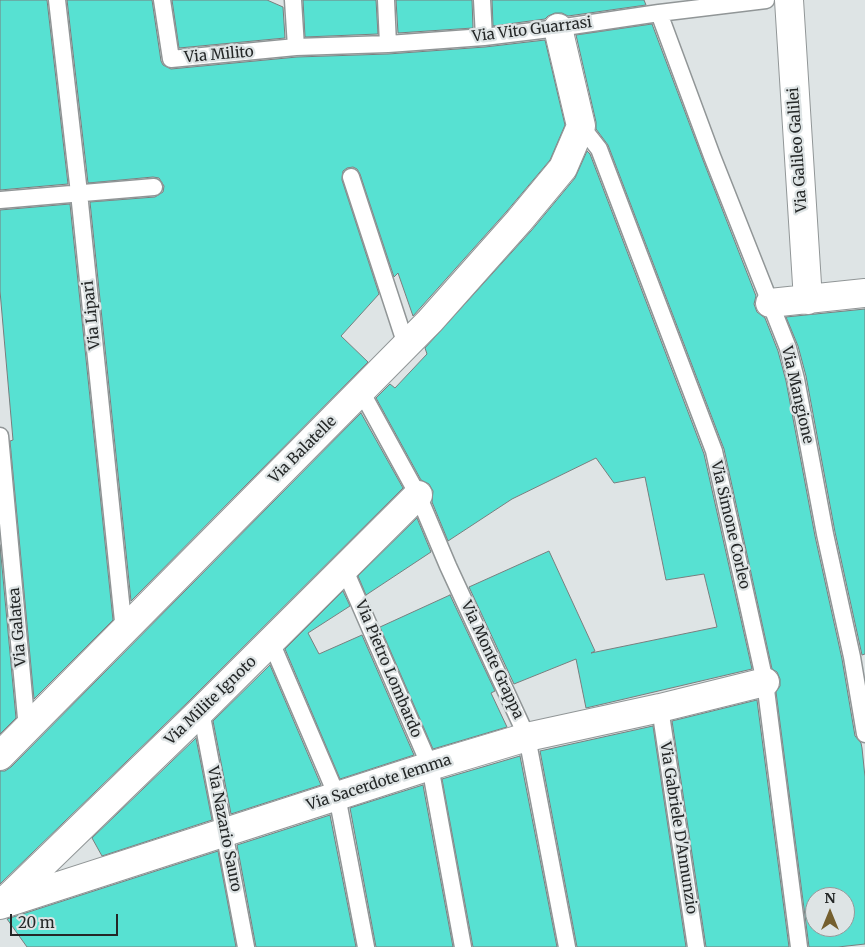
<!DOCTYPE html>
<html>
<head>
<meta charset="utf-8">
<style>
  body { margin:0 }
  #map { position:relative; width:865px; height:947px; overflow:hidden; background:#dee4e5; font-family:Merriweather,serif }
  canvas { display:block }
  .north { position:absolute; left:805px; top:887px; width:50px; height:50px; box-sizing:border-box; background:#dee4e5; border:1px solid #949899; border-radius:50%; rotate:0deg; font-size:14px; font-weight:700; line-height:20px; text-align:center; color:#242727 }
  .north::after { content:''; display:block; margin:auto; width:18px; height:22px; background:#75602f; clip-path:polygon(50% 0,100% 100%,50% 72%,0 100%) }
  .scale { position:absolute; left:10px; top:914px; width:108px; height:22px; box-sizing:border-box; border:2px solid #242727; border-top:0; padding-left:6px; font-size:15px; line-height:18px; white-space:nowrap; color:#242727; -webkit-text-stroke:4px #dee4e5; paint-order:stroke }
</style>
</head>
<body>
<div id="map">
<canvas width="865" height="947"></canvas>
<div class="north">N</div>
<div class="scale">20 m</div>
</div>
<script>
const c = document.querySelector('canvas').getContext('2d');
c.lineJoin = 'round';
function paint(path, color) {
  c.fillStyle = color;
  c.fill(path, 'evenodd');
}
function poly(rows) {
  const path = new Path2D();
  for (const r of rows) {
    path.moveTo(r[0], r[1]);
    for (let i = 2; i < r.length; i += 2) path.lineTo(r[i], r[i + 1]);
  }
  return path;
}
function stroke(path, color, width, dash) {
  c.strokeStyle = color;
  c.lineWidth = width;
  c.lineCap = dash ? 'butt' : 'round';
  c.setLineDash(dash || []);
  c.stroke(path);
}
function label(font, color, halo, rows, align = 'center') {
  c.font = font + ' Merriweather,serif';
  c.lineWidth = 4.5;
  c.setLineDash([]);
  c.textBaseline = 'middle';
  c.strokeStyle = halo;
  c.fillStyle = color;
  for (const [text, x, y, turn = 0] of rows) {
    c.save();
    c.translate(x, y);
    c.rotate((+turn || 0) * Math.PI / 180);
    c.textAlign = isNaN(turn) ? turn : align;
    if (halo) c.strokeText(text, 0, 0);
    c.fillText(text, 0, 0);
    c.restore();
  }
}
const building = poly([
  [0,0,47,0,68,184,0,190,0,0],
  [67,0,152,0,161,61,163,65,171,69,297,57,388,54,485,47,545,40,565,125,550,160,507,211,413,316,398,273,394,277,360,174,357,169,353,167,347,168,343,171,342,180,379,294,341,336,368,362,131,601,90,202,155,197,163,192,164,186,159,178,153,177,88,183,67,0],
  [172,0,267,0,283,7,285,38,179,48,172,0],
  [303,0,376,0,378,34,305,37,303,0],
  [396,0,472,0,473,28,398,33,396,0],
  [492,0,644,0,646,5,568,16,562,13,555,13,548,16,545,19,493,26,492,0],
  [652,24,703,160,756,296,754,304,757,312,765,318,778,351,786,381,815,536,842,659,855,736,861,743,862,748,865,777,865,944,838,947,809,947,776,692,780,686,780,679,777,672,772,669,724,449,608,145,596,129,596,122,576,35,652,24],
  [815,897,845,897,845,927,815,927,815,897],
  [587,151,590,154,704,454,752,669,586,708,576,659,514,684,469,587,549,551,595,651,591,653,717,627,704,574,666,580,645,477,614,483,596,458,512,499,448,541,432,502,433,491,429,484,421,480,376,398,390,384,395,388,427,354,425,348,531,231,575,178,587,151],
  [70,204,113,620,34,699,10,441,13,440,0,291,0,210,70,204],
  [865,309,865,654,862,655,835,532,806,376,798,346,786,317,865,309],
  [361,413,403,488,190,700,0,884,0,771,5,771,11,767,361,413],
  [417,518,431,552,366,595,358,576,417,518],
  [0,545,16,718,0,734,0,545],
  [343,591,350,606,308,633,319,654,362,635,414,755,340,779,285,649,343,591],
  [450,595,495,691,491,693,507,727,433,749,380,627,450,595],
  [270,665,321,785,231,814,213,721,270,665],
  [757,700,789,947,706,947,672,721,757,700],
  [653,726,686,947,577,947,540,751,653,726],
  [196,738,212,820,102,856,92,838,196,738],
  [520,756,557,947,473,947,442,779,520,756],
  [423,785,453,947,376,947,350,808,423,785],
  [330,815,356,947,256,947,237,845,330,815],
  [218,851,236,947,27,947,7,919,218,851]
]);
const service = poly([
  [57,0,79,193,124,631],
  [162,0,171,59,296,47,388,44,484,37,558,28,659,13,766,0],
  [293,0,296,47],
  [386,0,388,44],
  [482,0,484,37],
  [659,13,712,156,788,348,796,379,825,534,852,657,865,734],
  [581,126,599,149,714,451,765,682,799,947],
  [351,177,406,345],
  [0,200,154,187],
  [361,391,418,495,448,566,527,737,567,947],
  [0,436,27,729],
  [344,568,430,766,463,947],
  [271,642,337,796,366,947],
  [660,708,696,947],
  [201,711,246,947]
]);
const minor = poly([
  [789,0,808,300],
  [770,303,865,293],
  [0,756,430,321,519,221,563,168,581,126,558,28],
  [6,900,201,711,418,495],
  [0,905,430,766,527,737,660,708,765,682]
]);
const streetNames = [
  ["Via Vito Guarrasi",532,30,-7],
  ["Via Milito",219,55,-5],
  ["Via Galileo Galilei",798,150,-94],
  ["Via Lipari",92,315,-96],
  ["Via Mangione",797,395,77],
  ["Via Balatelle",303,450,-45],
  ["Via Simone Corleo",730,525,77],
  ["Via Galatea",18,627,-95],
  ["Via Monte Grappa",492,660,65],
  ["Via Pietro Lombardo",388,669,67],
  ["Via Milite Ignoto",211,701,-44],
  ["Via Sacerdote Iemma",379,783,-18],
  ["Via Gabriele D'Annunzio",678,828,81],
  ["Via Nazario Sauro",224,829,79]
];
paint(building, '#57e1d2');
stroke(building, '#797e7e', 1);
stroke(service, '#919697', 19);
stroke(minor, '#919697', 30);
stroke(service, '#fff', 16);
stroke(minor, '#fff', 28);
label('15px', '#242727', '#dee4e5', streetNames);
</script>
</body>
</html>
